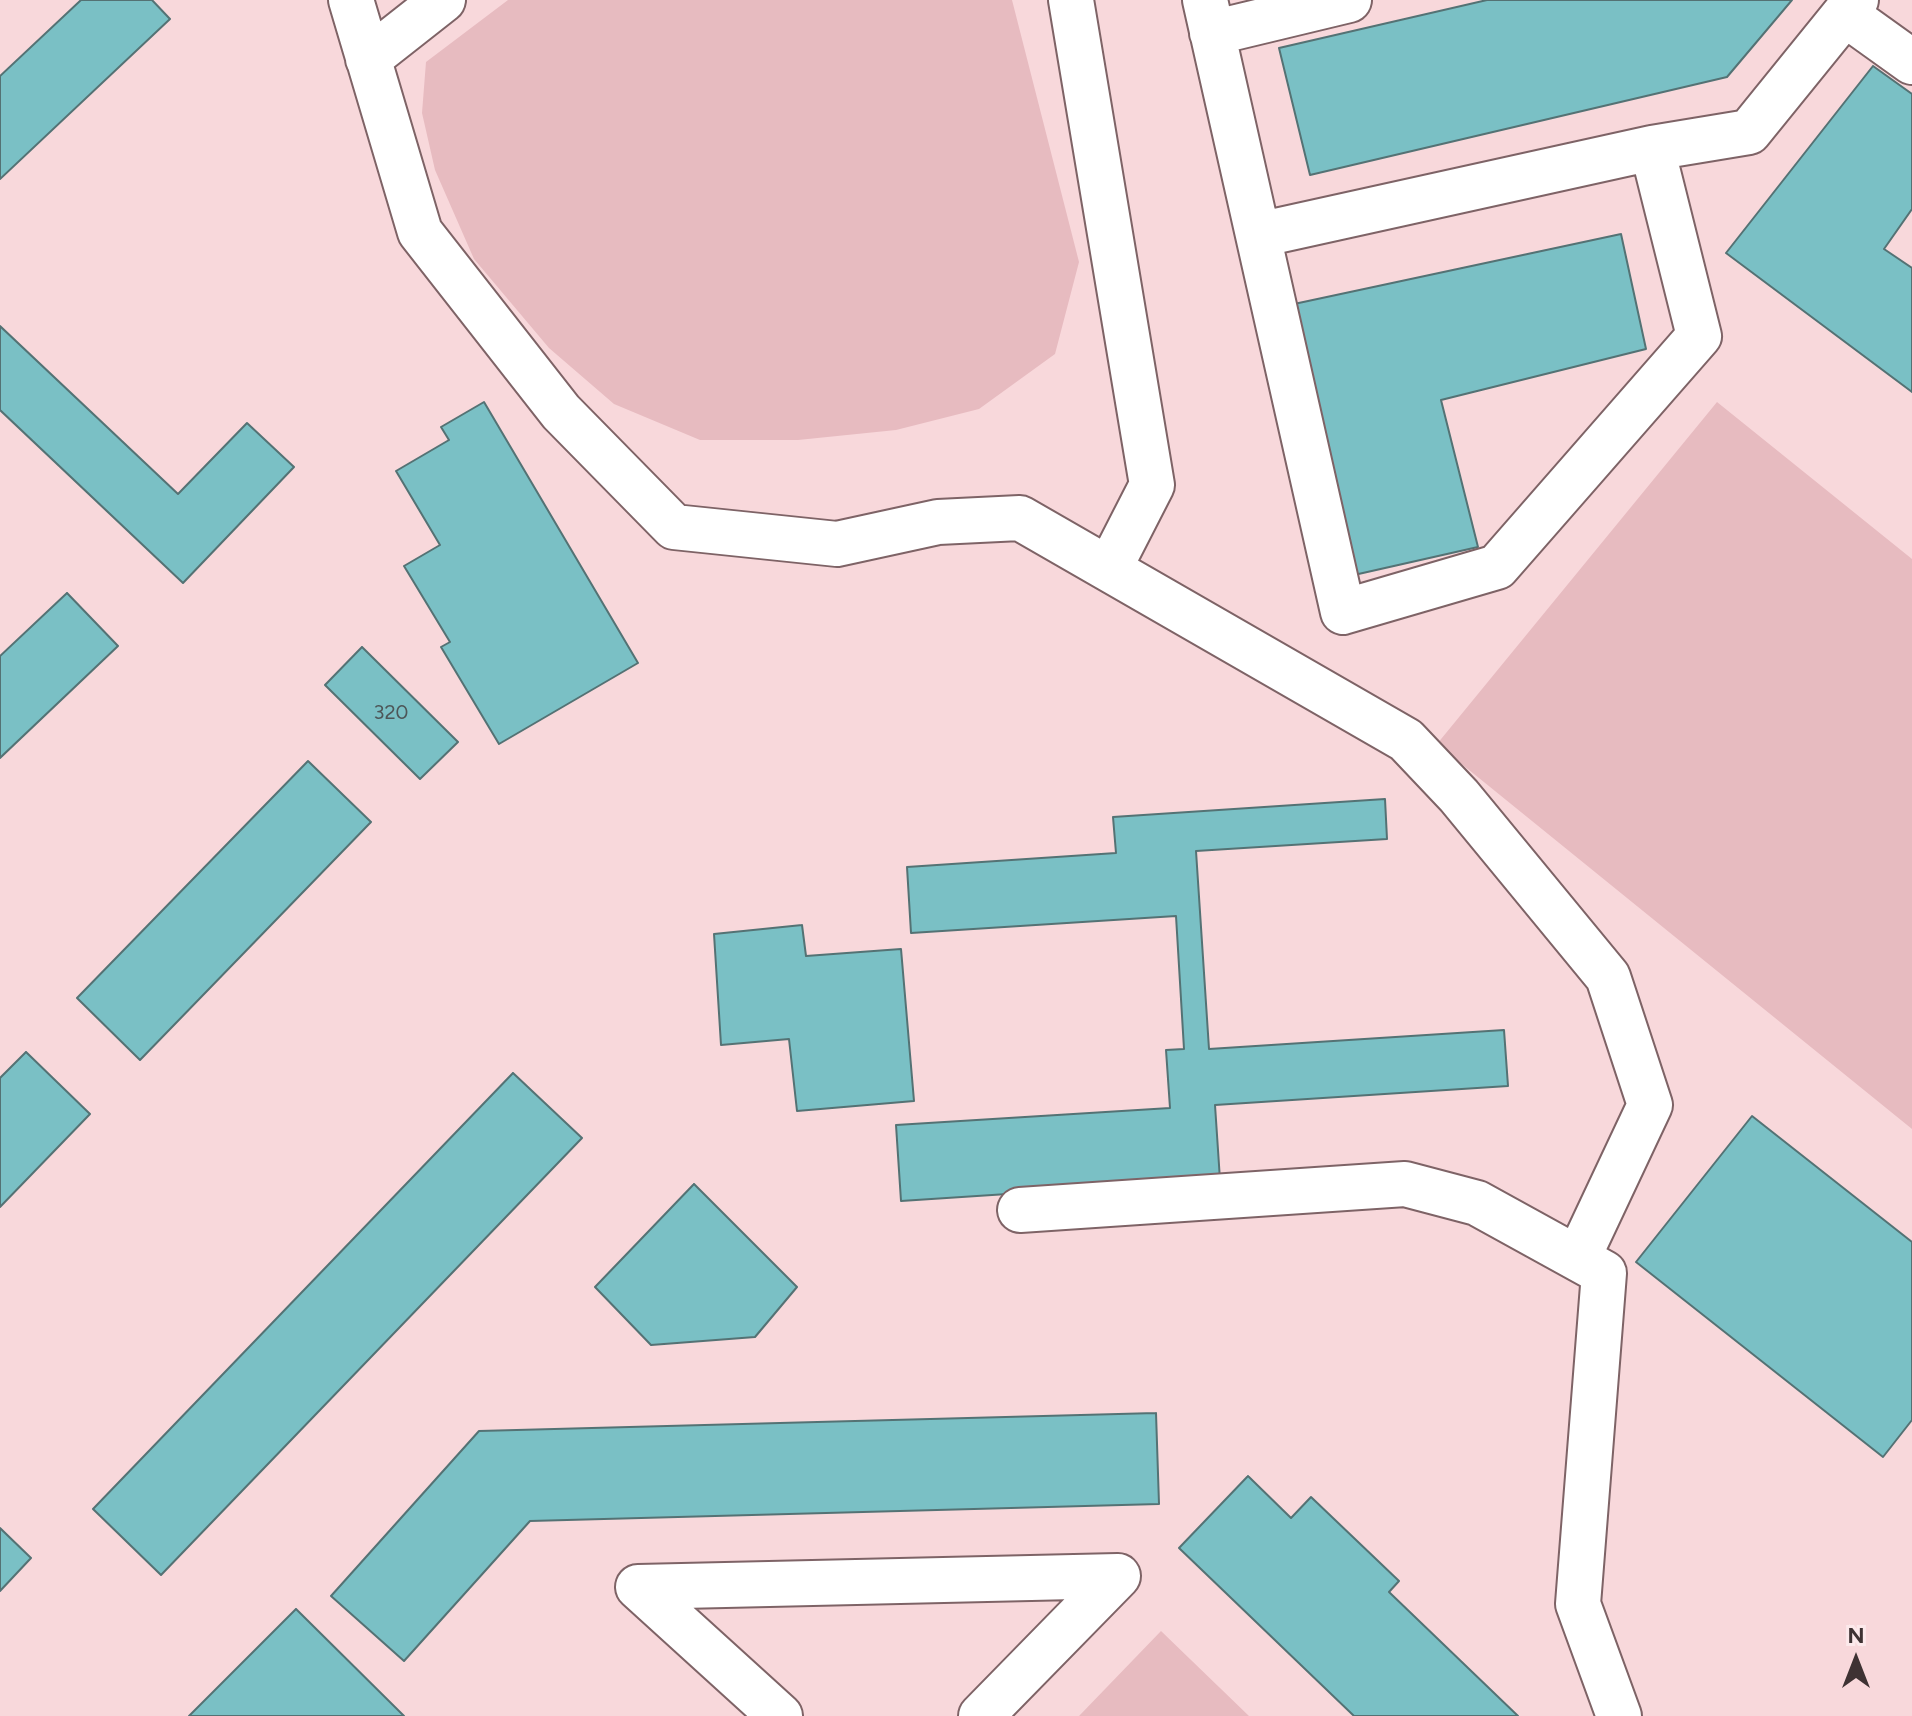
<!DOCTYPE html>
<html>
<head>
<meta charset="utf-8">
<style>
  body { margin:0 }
  #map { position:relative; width:1912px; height:1716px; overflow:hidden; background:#f8d8db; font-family:Figtree,sans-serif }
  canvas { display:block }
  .north { position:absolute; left:1816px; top:1620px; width:80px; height:80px; -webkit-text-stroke:6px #fce9eb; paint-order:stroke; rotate:0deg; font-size:22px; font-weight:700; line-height:32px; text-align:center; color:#3e3233 }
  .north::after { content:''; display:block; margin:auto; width:28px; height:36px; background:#3e3233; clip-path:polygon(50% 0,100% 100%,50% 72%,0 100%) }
</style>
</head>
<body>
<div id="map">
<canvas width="1912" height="1716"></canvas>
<div class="north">N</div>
</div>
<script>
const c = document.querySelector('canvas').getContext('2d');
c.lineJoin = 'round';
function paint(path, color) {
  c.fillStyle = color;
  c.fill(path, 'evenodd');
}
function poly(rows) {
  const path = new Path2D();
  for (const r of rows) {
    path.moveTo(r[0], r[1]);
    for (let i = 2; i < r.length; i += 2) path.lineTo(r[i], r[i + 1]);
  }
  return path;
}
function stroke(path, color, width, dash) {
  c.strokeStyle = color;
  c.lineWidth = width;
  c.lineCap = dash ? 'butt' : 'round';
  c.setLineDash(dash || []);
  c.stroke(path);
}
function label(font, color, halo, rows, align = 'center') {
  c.font = font + ' Figtree,sans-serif';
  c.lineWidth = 6;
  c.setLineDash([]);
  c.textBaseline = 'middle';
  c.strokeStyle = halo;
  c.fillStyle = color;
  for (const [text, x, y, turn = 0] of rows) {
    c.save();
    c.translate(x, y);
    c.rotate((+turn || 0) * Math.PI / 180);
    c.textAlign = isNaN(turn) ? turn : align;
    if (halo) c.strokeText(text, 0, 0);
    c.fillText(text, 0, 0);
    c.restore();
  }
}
const green = poly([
  [508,0,1012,0,1079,262,1055,354,979,409,896,430,798,440,700,440,614,404,549,348,474,259,435,170,422,113,426,62],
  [1717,402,1912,559,1912,1129,1437,744],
  [1161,1631,1249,1716,1079,1716]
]);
const building = poly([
  [81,0,152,0,170,19,0,179,0,76,81,0],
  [1487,0,1792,0,1727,77,1310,175,1279,48,1487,0],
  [1873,66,1912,94,1912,209,1884,249,1912,268,1912,392,1726,253,1873,66],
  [1621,234,1646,349,1441,400,1478,547,1354,575,1294,304,1621,234],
  [0,326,178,494,247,423,294,467,183,583,0,410,0,326],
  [484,402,638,663,499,744,441,647,450,642,404,566,440,545,396,471,449,440,441,427,484,402],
  [67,593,118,646,0,758,0,656,67,593],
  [362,647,458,742,420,779,325,685,362,647],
  [308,761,371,822,140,1060,77,998,308,761],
  [1385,799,1387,839,1196,851,1209,1049,1504,1030,1508,1086,1215,1105,1220,1180,901,1201,896,1125,1170,1108,1166,1050,1184,1049,1176,916,911,933,907,867,1116,853,1113,817,1385,799],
  [802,925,806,956,901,949,914,1101,797,1111,789,1039,721,1045,714,934,802,925],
  [26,1052,90,1114,0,1207,0,1078,26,1052],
  [513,1073,582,1138,161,1575,93,1509,513,1073],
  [1752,1116,1912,1242,1912,1420,1883,1457,1636,1262,1752,1116],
  [694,1184,797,1287,755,1337,651,1345,595,1287,694,1184],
  [1156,1413,1159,1504,530,1521,404,1661,331,1596,479,1431,1156,1413],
  [1248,1476,1291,1518,1311,1497,1399,1581,1389,1592,1518,1716,1354,1716,1179,1548,1248,1476],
  [0,1528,31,1558,0,1591,0,1528],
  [296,1609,404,1716,189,1716,296,1609]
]);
const minor = poly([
  [351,0,420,232,561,412,674,527,837,544,938,522,1020,518,1406,740,1459,796,1608,977,1650,1105,1578,1258],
  [1071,0,1152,485,1109,569],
  [1205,0,1343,612,1497,567,1699,336,1652,148,1258,235],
  [1845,14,1912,62],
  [1212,33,1349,0],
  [368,59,443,0],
  [1652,148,1749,132,1856,0],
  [1020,1210,1405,1184,1477,1203,1604,1273,1578,1604,1619,1716],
  [780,1716,638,1587,1118,1576,981,1716]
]);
const numberNames = [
  ["320",391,713]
];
paint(green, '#e7bbc0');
paint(building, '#7ac0c5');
stroke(building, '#547274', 2);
stroke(minor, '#7e6366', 48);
stroke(minor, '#fff', 44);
label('20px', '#4d5658', null, numberNames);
</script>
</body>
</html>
